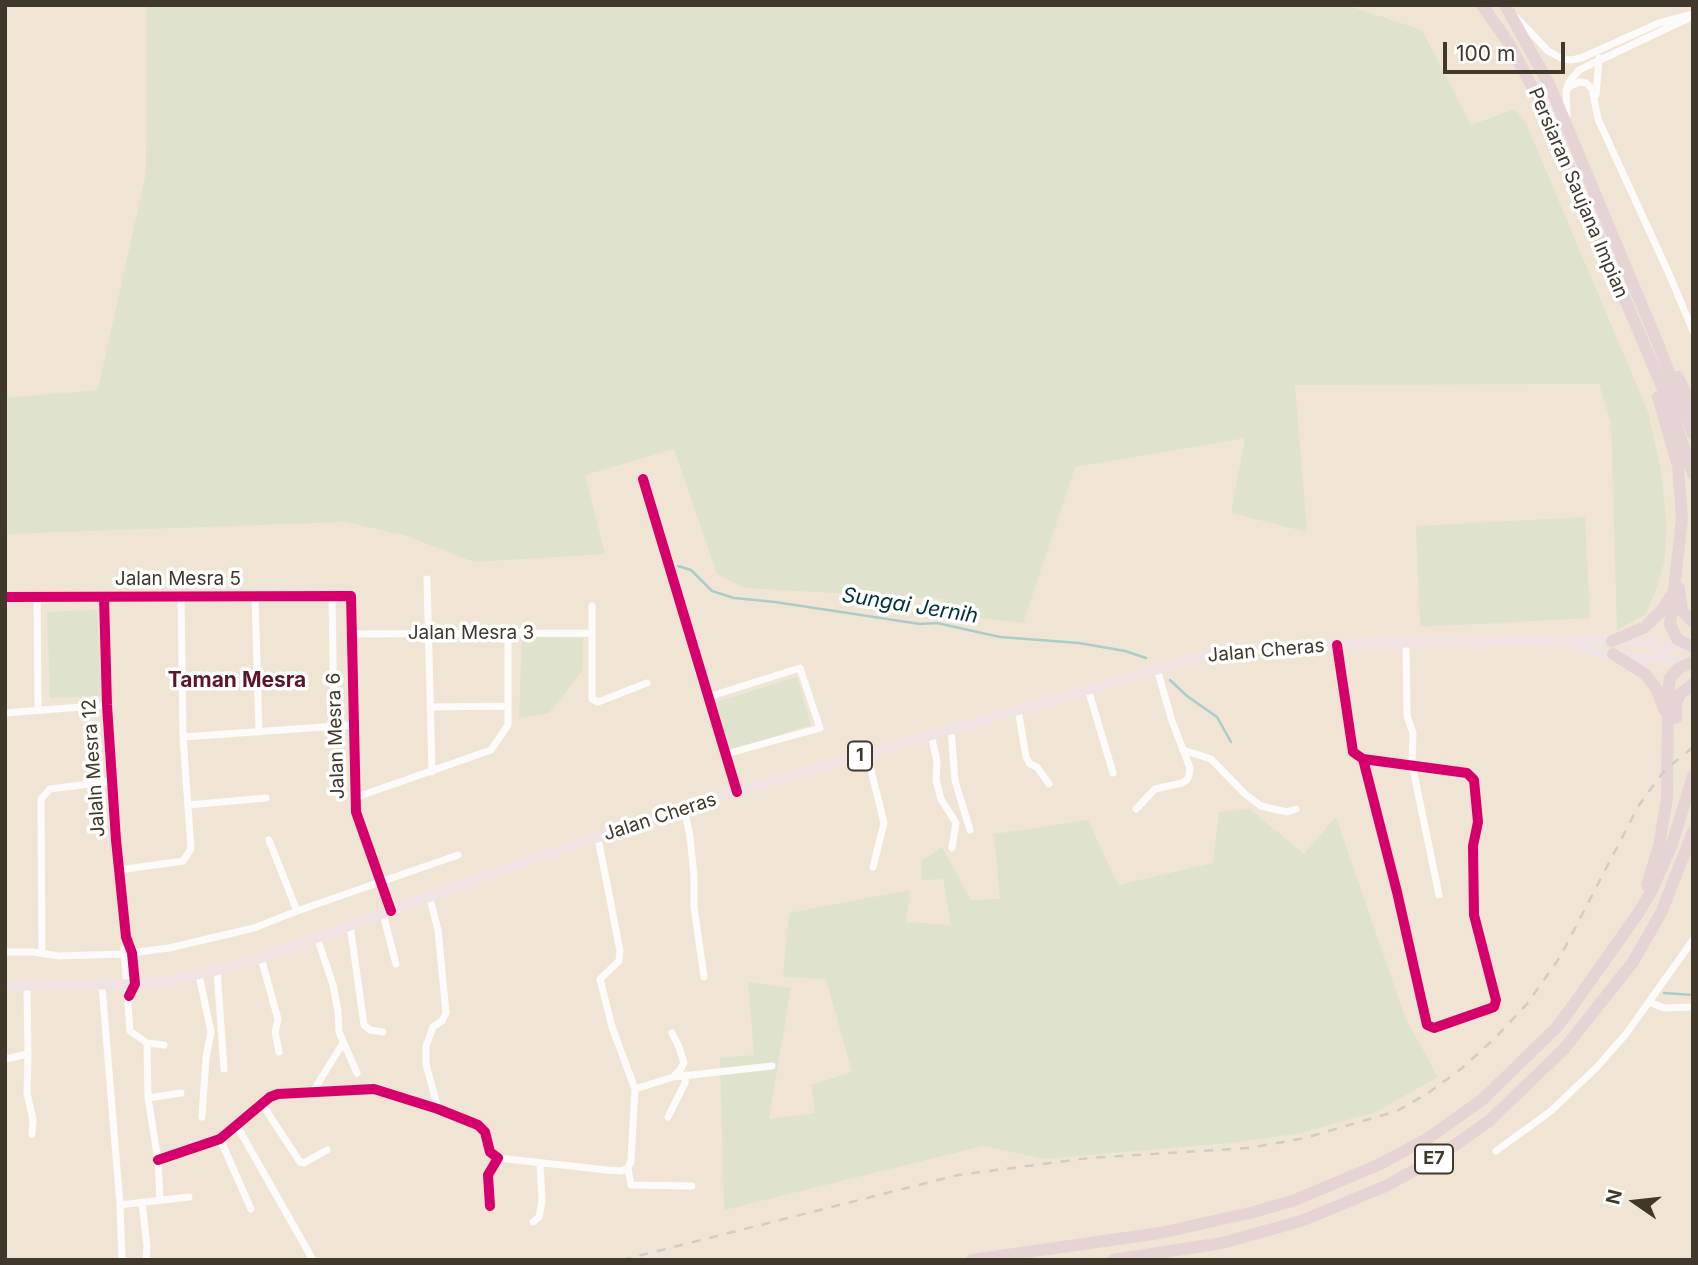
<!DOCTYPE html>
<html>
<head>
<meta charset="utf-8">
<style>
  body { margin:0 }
  #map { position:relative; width:1698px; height:1265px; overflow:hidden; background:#f0e5d4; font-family:Inter,sans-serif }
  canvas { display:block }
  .frame { position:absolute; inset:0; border:7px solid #3f382b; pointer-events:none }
  .north { position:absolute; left:1600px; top:1167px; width:70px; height:70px; -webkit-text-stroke:5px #fff; paint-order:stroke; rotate:284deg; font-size:19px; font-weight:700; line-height:28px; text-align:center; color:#3f382b }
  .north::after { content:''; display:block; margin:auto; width:24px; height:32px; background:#3f382b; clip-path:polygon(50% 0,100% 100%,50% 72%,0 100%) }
  .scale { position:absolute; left:1443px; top:42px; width:122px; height:32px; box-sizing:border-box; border:4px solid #3f382b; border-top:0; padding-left:9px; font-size:21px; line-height:24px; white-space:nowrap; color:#3f382b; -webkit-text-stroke:5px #fff; paint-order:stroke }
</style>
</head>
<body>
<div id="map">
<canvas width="1698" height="1265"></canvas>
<div class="frame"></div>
<div class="north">N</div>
<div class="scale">100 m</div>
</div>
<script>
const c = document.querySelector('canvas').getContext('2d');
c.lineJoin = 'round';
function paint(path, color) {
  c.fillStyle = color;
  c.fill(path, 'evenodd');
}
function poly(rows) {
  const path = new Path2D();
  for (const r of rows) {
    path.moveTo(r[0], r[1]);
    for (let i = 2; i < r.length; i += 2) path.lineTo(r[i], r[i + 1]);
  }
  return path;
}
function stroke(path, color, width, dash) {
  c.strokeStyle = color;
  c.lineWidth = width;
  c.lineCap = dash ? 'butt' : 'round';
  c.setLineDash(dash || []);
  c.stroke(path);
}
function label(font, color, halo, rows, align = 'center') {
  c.font = font + ' Inter,sans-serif';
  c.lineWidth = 7;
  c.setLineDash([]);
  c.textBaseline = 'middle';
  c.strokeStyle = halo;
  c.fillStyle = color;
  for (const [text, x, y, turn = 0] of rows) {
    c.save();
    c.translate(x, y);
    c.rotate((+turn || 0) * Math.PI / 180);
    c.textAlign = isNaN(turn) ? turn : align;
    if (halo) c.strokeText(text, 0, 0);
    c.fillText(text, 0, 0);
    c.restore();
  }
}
const green = poly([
  [147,5,1346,5,1422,30,1471,125,1515,109,1525,121,1648,412,1661,470,1667,526,1664,563,1656,590,1645,615,1617,630,1611,424,1599,384,1295,385,1307,532,1231,513,1245,438,1075,467,1023,623,953,614,942,599,745,588,717,574,674,449,585,475,605,554,474,562,404,535,345,522,5,534,5,398,98,390,146,173],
  [1585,517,1590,618,1420,627,1416,526],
  [97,610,101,696,50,698,47,612],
  [522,637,583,638,583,670,549,713,519,718],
  [797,677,811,725,728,751,714,703],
  [1250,809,1304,854,1336,817,1405,1017,1438,1077,1376,1112,1300,1133,1241,1142,1045,1159,983,1146,724,1210,720,1058,754,1055,748,982,791,988,769,1119,815,1113,811,1085,852,1072,826,979,783,977,789,913,910,890,906,922,951,925,943,879,922,880,921,861,942,847,971,900,1000,899,994,834,1088,820,1118,885,1213,863,1219,812]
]);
const stream = poly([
  [678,566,691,570,712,591,734,598,775,602,920,624,937,623,1000,637,1079,643,1125,651,1146,658],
  [1170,680,1187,696,1217,717,1231,742],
  [1664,993,1693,995]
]);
const street = poly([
  [1517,18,1548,51,1563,59,1571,60,1581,58,1659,23,1693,14],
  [1566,91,1570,86,1580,82,1586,83,1592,89,1598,119,1670,276,1693,331],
  [1596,95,1599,58],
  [1567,114,1566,91,1569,82,1579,70,1693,16],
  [643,479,737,792],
  [427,579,432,772],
  [255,596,259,732],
  [332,596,334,726],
  [5,597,351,596,356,812,391,911],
  [37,597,38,710],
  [104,597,107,705,116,840,126,937,132,953,135,984,129,996],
  [592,606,592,699,598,702,647,683],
  [351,634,592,633],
  [1406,643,1407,716,1413,733,1412,764,1439,895],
  [1337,645,1353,752,1363,759,1467,773,1474,780,1478,822,1473,846,1474,915,1496,1000,1494,1007,1434,1028,1427,1025,1397,892,1363,759],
  [1088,689,1113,773],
  [708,697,800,668,820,728,726,754],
  [430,707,508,706],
  [1018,709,1026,757,1030,764,1037,767,1049,784],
  [5,713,107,705],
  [951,729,955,781,970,830],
  [931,735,937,761,936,780,941,799,956,823,952,848],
  [183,737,352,725],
  [1183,750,1211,759,1245,794,1261,806,1287,812,1296,809],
  [867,754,884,823,873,867],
  [354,798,491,750,508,725,508,633],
  [188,805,266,798],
  [684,809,690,836,694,877,694,907,704,977],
  [1136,809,1155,789,1182,783,1187,780,1189,775,1190,768,1172,721,1157,669],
  [598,838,620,951,619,961,600,979,612,1027,635,1089,631,1161,628,1168,631,1185,692,1186],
  [269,840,297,911],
  [119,870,183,861,191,849,183,737,181,597],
  [430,899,438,930,446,1013,442,1021,433,1027,426,1046,426,1064,438,1109],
  [383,914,396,964],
  [350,925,364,1025,370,1030,383,1032],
  [317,937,333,985,338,1011,339,1032,357,1073],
  [124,949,130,1031,147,1043,148,1098,158,1160,160,1200],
  [5,952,33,952,59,956,123,954,169,948,254,928,297,911,458,855],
  [42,953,41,799,50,789,112,781],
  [261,958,278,1019,275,1032,279,1052],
  [217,970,224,1069],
  [199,975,211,1032,206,1058,202,1117],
  [102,986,120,1205,122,1260],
  [1649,1002,1664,1008,1693,1007],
  [147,1043,164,1045],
  [28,1054,27,1093,33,1120,32,1134],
  [5,1059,28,1054,27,986],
  [673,1077,772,1066],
  [635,1089,673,1077,680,1070,684,1063,679,1047,672,1033],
  [312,1093,343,1043],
  [148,1098,181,1093],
  [262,1104,300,1162,304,1163,327,1150],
  [668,1117,685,1083,686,1075],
  [237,1126,313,1260],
  [220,1139,251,1209],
  [1496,1151,1551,1111,1597,1067,1626,1034,1693,940],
  [498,1158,607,1170,621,1171,628,1168],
  [158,1160,220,1139,270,1097,278,1094,374,1089,438,1109,478,1125,485,1132,490,1152,498,1158,488,1175,490,1206],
  [142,1202,147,1246,146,1260],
  [120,1205,189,1197],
  [533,1222,539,1217,542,1201,540,1164]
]);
const primary = poly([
  [1573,642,1599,639,1651,643,1668,661,1692,662],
  [5,986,135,984,165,981,217,970,261,958,547,854,743,790,1204,656,1265,648,1370,643,1542,641,1570,642,1598,653,1650,659,1656,657,1668,645,1690,646]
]);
const highway = poly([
  [1482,5,1510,45,1548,117,1668,401,1693,474],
  [1505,5,1550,86,1658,344,1693,434],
  [1678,377,1693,408],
  [1658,397,1678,466,1682,519,1670,624,1677,639,1691,646],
  [1679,588,1682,611,1693,622],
  [1612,641,1645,627,1662,610,1671,596],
  [1613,654,1645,674,1656,688,1665,711],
  [1676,718,1676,704,1680,694,1693,684],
  [1647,885,1659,846,1667,798,1668,694,1670,678,1678,669,1692,662],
  [972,1260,1160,1233,1254,1212,1295,1200,1378,1165,1427,1139,1482,1100,1556,1028,1572,1007,1639,912,1652,890,1672,844,1693,776],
  [1113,1260,1222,1243,1301,1221,1386,1186,1438,1157,1489,1121,1564,1049,1633,962,1661,913,1693,832]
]);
const rail = poly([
  [622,1260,958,1175,1089,1158,1249,1148,1305,1138,1397,1111,1428,1093,1461,1069,1494,1039,1527,1004,1560,957,1639,805,1665,770,1693,747]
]);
const cycleway = poly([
  [643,479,737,792],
  [5,597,351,596,356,812,391,911],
  [104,597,107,705,116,840,126,937,132,953,135,984,129,996],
  [1337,645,1353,752,1363,759,1467,773,1474,780,1478,822,1473,846,1474,915,1496,1000,1494,1007,1434,1028,1427,1025,1397,892,1363,759],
  [158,1160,220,1139,270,1097,278,1094,374,1089,438,1109,478,1125,485,1132,490,1152,498,1158,488,1175,490,1206]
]);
const shields = [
  [860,756,24],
  [1434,1159,38]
];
const shieldNames = [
  ["1",860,756],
  ["E7",1434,1159]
];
const streetNames = [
  ["Persiaran Saujana Impian",1578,193,67],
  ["Jalan Mesra 5",178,579],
  ["Jalan Mesra 3",471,633],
  ["Jalan Cheras",1266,651,-5],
  ["Jalan Mesra 6",336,736,-92],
  ["Jalaln Mesra 12",94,768,-94],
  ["Jalan Cheras",660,817,-18]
];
const waterNames = [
  ["Sungai Jernih",910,606,9]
];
const neighbourhoodNames = [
  ["Taman Mesra",237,681]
];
paint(green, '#dfe2cc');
stroke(stream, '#abccc8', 2.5);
stroke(street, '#fdfbf9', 7);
stroke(primary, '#f0e3e3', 10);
stroke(highway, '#e6d4d5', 12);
stroke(rail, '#d0ccc7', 2.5, [9, 9]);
stroke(cycleway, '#d6006c', 10);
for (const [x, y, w] of shields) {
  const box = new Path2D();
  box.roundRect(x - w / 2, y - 14.5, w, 29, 5);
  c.fillStyle = '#fff';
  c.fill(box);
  stroke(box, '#3f382b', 2);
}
label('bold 18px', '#3f382b', null, shieldNames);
label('19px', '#3f382b', '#fff', streetNames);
label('italic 21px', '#003133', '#fff', waterNames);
label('bold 21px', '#5c1727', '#fff', neighbourhoodNames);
</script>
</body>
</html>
